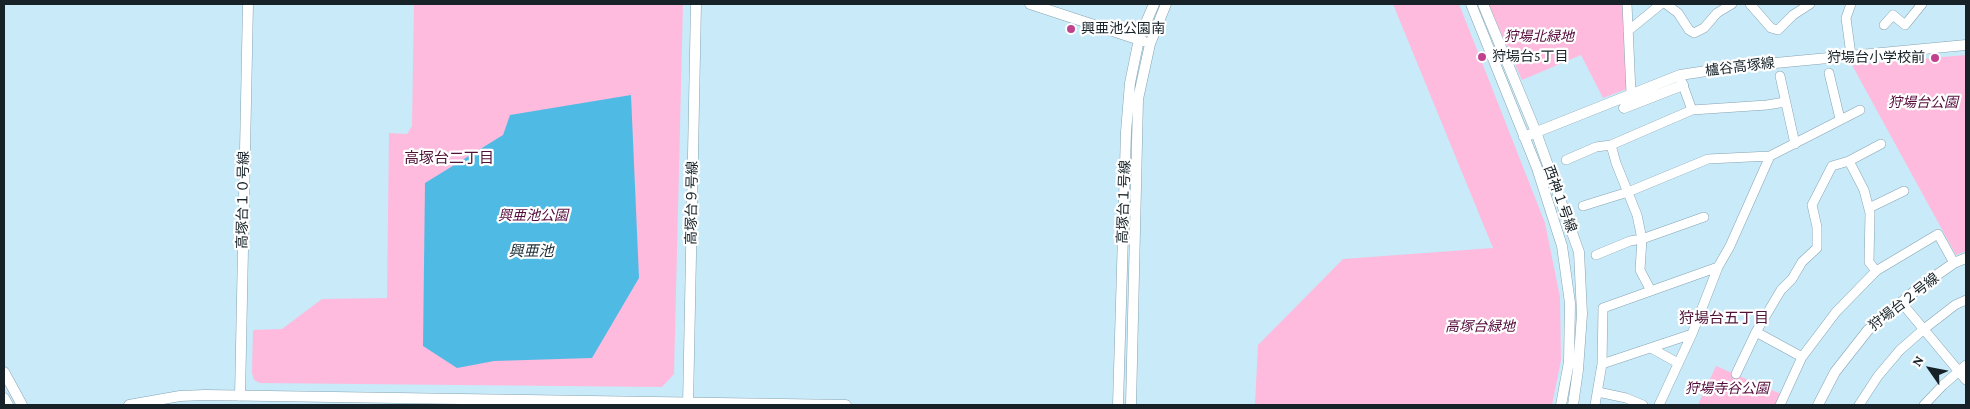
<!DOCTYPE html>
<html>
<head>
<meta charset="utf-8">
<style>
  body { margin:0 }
  #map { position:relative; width:1970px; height:409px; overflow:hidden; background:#c9eaf9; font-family:"Crimson Pro",serif }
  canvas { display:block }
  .frame { position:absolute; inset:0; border:5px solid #162228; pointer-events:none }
  .north { position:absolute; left:1905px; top:344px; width:50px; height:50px; -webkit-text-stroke:4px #fff; paint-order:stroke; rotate:303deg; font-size:14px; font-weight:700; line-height:20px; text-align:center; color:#162228 }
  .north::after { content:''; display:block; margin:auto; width:18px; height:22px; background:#162228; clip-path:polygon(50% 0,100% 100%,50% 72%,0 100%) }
</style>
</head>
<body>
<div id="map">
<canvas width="1970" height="409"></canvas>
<div class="frame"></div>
<div class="north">N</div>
</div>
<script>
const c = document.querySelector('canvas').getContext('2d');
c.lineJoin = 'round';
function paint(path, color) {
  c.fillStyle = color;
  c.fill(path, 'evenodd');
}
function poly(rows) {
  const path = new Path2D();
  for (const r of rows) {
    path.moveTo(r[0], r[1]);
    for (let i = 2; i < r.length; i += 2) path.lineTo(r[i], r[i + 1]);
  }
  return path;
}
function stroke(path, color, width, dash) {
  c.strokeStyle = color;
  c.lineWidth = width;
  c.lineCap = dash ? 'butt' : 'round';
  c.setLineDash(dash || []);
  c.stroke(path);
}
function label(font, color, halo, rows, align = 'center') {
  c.font = font + ' "Crimson Pro","Noto Sans JP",serif';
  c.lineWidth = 4.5;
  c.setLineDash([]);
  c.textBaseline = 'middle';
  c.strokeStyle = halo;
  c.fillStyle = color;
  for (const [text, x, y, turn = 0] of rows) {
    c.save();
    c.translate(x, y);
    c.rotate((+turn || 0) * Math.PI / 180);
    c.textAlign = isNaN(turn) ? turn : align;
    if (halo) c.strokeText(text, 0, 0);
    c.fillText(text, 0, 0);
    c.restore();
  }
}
const green = poly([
  [414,4,683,4,674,374,662,387,260,383,254,380,252,373,253,330,282,329,322,299,387,298,389,133,407,134,412,126],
  [1393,4,1459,4,1545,223,1560,297,1561,360,1552,405,1255,405,1258,345,1343,259,1493,248],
  [1488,4,1624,4,1627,89,1603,98,1581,55,1522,80],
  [1966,55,1966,251,1956,255,1852,65],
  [1716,366,1781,394,1775,405,1698,405]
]);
const water = poly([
  [631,95,639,278,592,358,494,361,457,368,423,346,425,183,503,135,510,115]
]);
const minor = poly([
  [1627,4,1631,93],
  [1666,4,1678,13,1689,30,1694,33,1704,28,1717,13,1732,4],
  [1750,4,1771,28,1778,30,1793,15,1810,4],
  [1851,4,1846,18,1851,55],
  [1884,25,1893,15,1905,25,1922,4],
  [1628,31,1661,4],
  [1829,73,1840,119],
  [1780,76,1795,144],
  [1681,80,1692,110],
  [1611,145,1616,163,1637,215,1642,239,1640,270,1651,291],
  [1566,160,1596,147,1611,145,1692,110,1767,105,1785,102],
  [1849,161,1864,190,1870,213,1869,262,1876,271],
  [1583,206,1628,192,1708,159,1770,156,1860,110],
  [1869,208,1904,191],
  [1596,255,1630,241,1642,239,1704,217],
  [1901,302,1966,380],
  [1756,332,1802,357],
  [1651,348,1678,363],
  [1602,364,1692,334],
  [1736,374,1756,332,1781,290,1792,279,1802,262,1817,248,1817,227,1812,205,1832,166,1849,161,1881,144],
  [1598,392,1626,398,1643,405],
  [1595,405,1602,364,1603,308,1718,267],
  [1659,405,1692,334,1718,267,1730,246,1770,156],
  [1780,405,1802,357,1836,312,1876,271,1938,234,1954,263],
  [1859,405,1878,376,1900,350,1924,329,1955,305,1966,300],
  [1924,405,1943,385,1966,365]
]);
const tertiary = poly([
  [1030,4,1143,41],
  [1471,4,1537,168,1562,246,1570,303,1569,362,1561,405],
  [1483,4,1536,132,1579,252,1582,314,1578,370,1573,405],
  [1624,108,1683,85],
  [1524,137,1680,75,1733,67,1966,45],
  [4,372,22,405],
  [240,396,248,4],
  [4,398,8,405],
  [129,405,180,396,205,395,846,405],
  [688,405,696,4],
  [1118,405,1126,132,1130,83,1139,39,1154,4],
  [1131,405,1138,99,1150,44,1166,4],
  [1818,405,1835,372,1868,330,1921,286,1954,263,1966,258]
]);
const markers = [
  [1071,29,5,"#c0418d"],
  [1482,57,5,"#c0418d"],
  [1935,58,5,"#c0418d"]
];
const poiNames = [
  ["興亜池公園南",1081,29],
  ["狩場台5丁目",1492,57],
  ["狩場台小学校前",1925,58,"right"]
];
const parkNames = [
  ["狩場北緑地",1539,37],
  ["狩場台公園",1923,103],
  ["興亜池公園",533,216],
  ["高塚台緑地",1480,327],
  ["狩場寺谷公園",1727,389]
];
const streetNames = [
  ["櫨谷高塚線",1740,67,-7],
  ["西神１号線",1560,199,70],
  ["高塚台１０号線",243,200,-89],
  ["高塚台１号線",1124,202,-88],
  ["高塚台９号線",692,203,-89],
  ["狩場台２号線",1904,302,-38]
];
const neighbourhoodNames = [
  ["高塚台二丁目",449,158],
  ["狩場台五丁目",1724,318]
];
const waterNames = [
  ["興亜池",531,251]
];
paint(green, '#febbdd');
paint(water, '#4fbbe5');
stroke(minor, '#85a4b3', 10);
stroke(tertiary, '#85a4b3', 11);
stroke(minor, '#fff', 9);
stroke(tertiary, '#fff', 10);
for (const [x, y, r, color] of markers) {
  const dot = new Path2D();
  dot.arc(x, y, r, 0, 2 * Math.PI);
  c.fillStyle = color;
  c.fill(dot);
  stroke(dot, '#fff', 2);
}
label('14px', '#162228', '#fff', poiNames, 'left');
label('italic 14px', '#540a3a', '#fff', parkNames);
label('14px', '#162228', '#fff', streetNames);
label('15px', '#4f1338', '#fff', neighbourhoodNames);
label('italic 15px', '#1a2d35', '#fff', waterNames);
</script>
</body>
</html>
